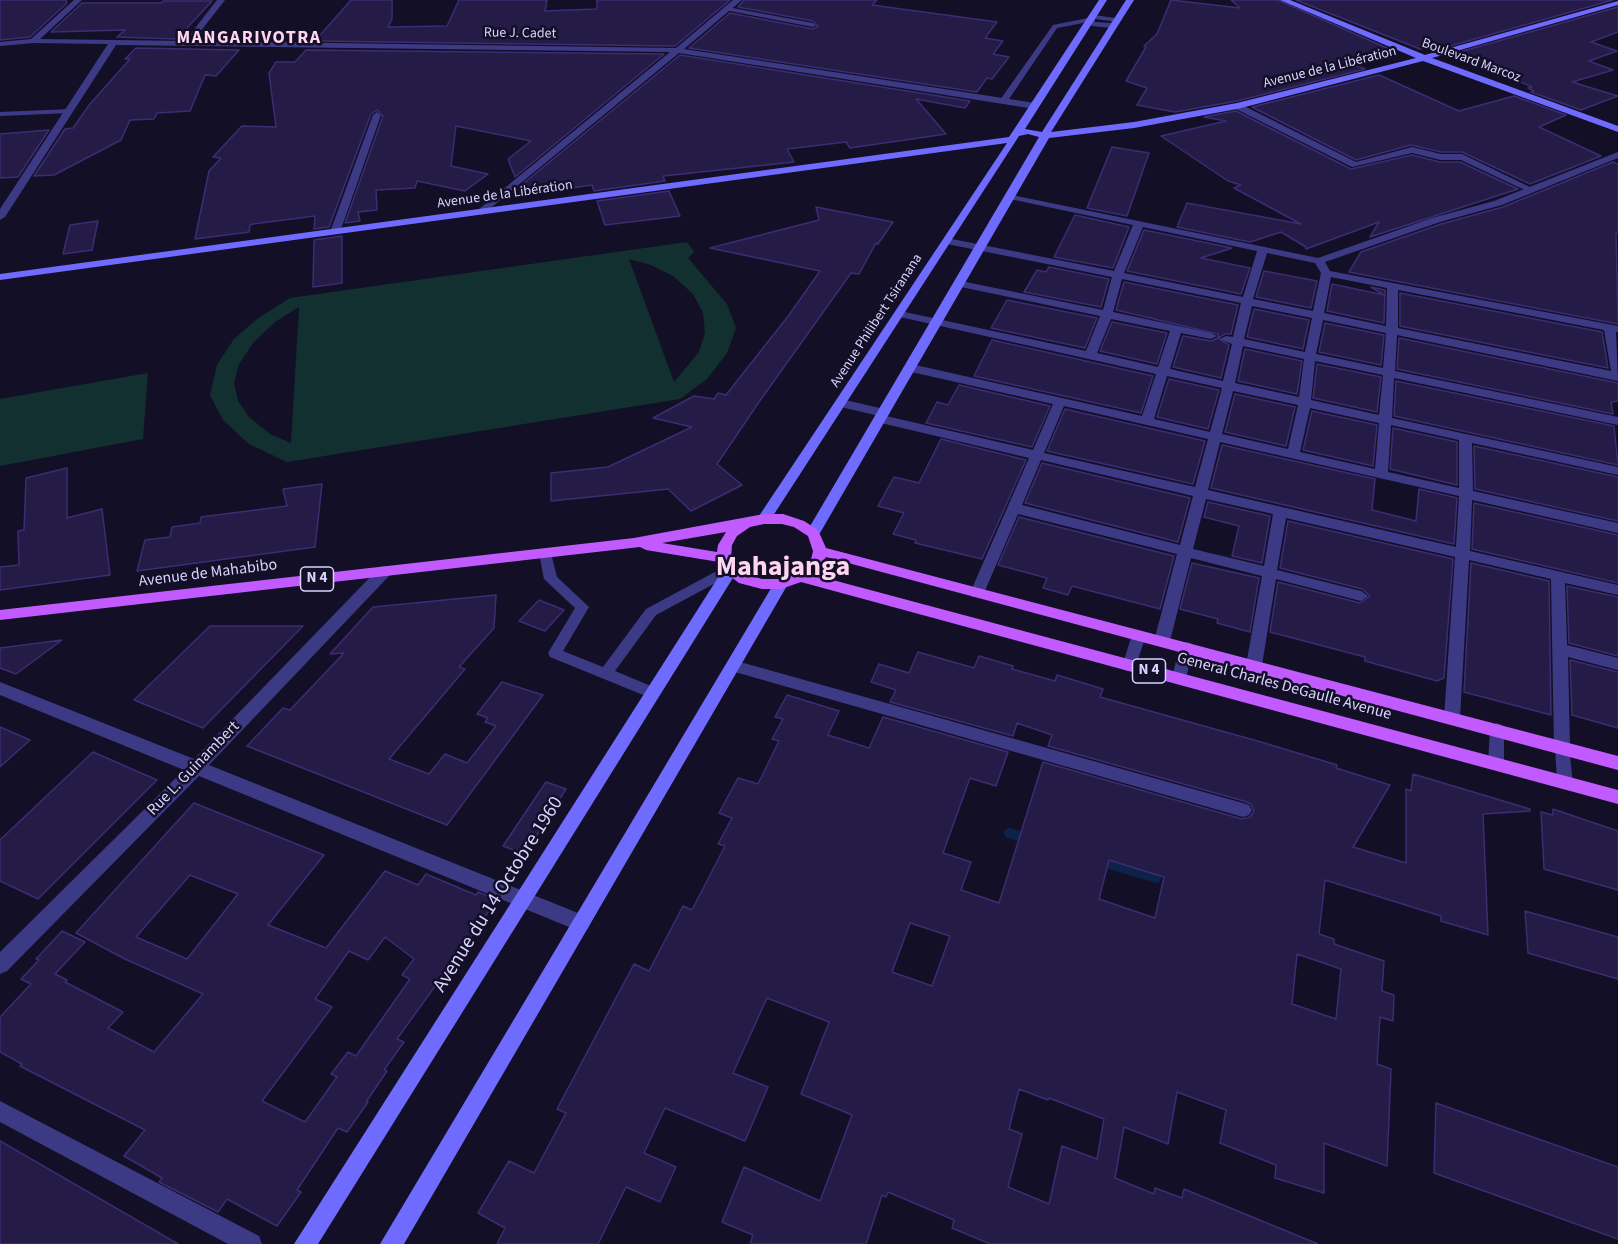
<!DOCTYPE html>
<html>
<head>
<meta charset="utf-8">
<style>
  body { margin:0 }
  canvas { display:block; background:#130f26 }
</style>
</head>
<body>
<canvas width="1618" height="1244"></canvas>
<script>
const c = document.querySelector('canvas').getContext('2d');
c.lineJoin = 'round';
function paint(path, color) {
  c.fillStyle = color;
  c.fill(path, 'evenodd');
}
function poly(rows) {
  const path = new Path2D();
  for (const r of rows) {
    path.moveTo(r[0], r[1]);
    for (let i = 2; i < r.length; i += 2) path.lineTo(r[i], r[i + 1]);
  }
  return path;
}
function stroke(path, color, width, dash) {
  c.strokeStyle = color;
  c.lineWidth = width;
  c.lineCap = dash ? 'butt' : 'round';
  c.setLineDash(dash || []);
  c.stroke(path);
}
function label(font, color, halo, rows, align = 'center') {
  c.font = font + ' "Source Sans 3",sans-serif';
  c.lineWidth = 5;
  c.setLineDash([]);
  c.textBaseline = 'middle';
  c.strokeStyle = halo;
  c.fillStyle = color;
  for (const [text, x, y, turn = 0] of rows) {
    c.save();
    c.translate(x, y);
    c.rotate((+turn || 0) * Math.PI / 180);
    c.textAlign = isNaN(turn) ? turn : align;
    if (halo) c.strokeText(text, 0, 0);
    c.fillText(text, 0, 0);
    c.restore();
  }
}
const green = poly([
  [687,242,694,252,688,258,727,304,736,328,727,353,707,379,680,399,287,462,249,444,223,420,210,395,217,365,234,339,257,319,290,298],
  [629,259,651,265,673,276,693,294,703,313,705,333,699,352,674,382],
  [299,307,299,308,291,443,270,434,249,417,238,401,234,383,239,364,253,343,275,322],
  [148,373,143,439,0,466,0,399]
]);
const stream = poly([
  [1009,833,1029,839],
  [1100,861,1156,878]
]);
const building = poly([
  [0,0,66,0,67,3,30,37,0,40,0,0],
  [351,0,392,0,392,19,388,27,447,26,459,0,547,0,545,11,597,9,597,0,730,0,675,46,315,41,351,0],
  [744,0,877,0,872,5,997,22,985,38,1003,41,993,54,1009,57,992,79,987,78,977,92,689,48,730,13,813,29,818,26,813,21,738,7,744,0],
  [1171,0,1240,8,1231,0,1278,0,1396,52,1351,63,1365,69,1237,101,1175,112,1137,105,1147,88,1126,81,1146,47,1144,46,1157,34,1171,0],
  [1296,0,1613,0,1443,48,1434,45,1420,49,1296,0],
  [163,1,212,1,177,39,117,37,125,30,51,32,82,3,161,3,163,1],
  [1618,7,1618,32,1591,42,1617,51,1589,61,1613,70,1572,82,1618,96,1581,110,1531,92,1534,91,1528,88,1532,87,1456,53,1618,7],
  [136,48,239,50,216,76,205,75,190,111,157,113,154,119,130,120,121,140,54,175,34,176,65,129,73,128,90,104,130,59,125,59,136,48],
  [306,50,664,54,515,177,508,159,531,141,456,126,451,166,488,174,465,191,417,181,415,188,376,190,377,210,358,212,360,221,345,223,383,116,377,110,371,114,329,227,314,229,315,216,253,224,250,225,249,232,195,239,209,171,221,158,213,157,242,126,276,127,269,73,276,62,295,62,306,50],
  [680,55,970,101,965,108,916,99,946,134,850,148,846,142,787,149,794,162,663,176,665,181,594,191,592,185,523,195,519,187,680,55],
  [1379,75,1459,111,1514,96,1566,115,1539,127,1601,156,1530,184,1462,152,1441,152,1411,145,1356,160,1252,107,1379,75],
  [1236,111,1351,169,1412,155,1440,162,1460,162,1518,189,1370,237,1379,222,1306,249,1306,247,1281,232,1250,242,1177,227,1187,203,1301,224,1234,188,1241,185,1228,181,1161,136,1226,121,1204,117,1236,111],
  [49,130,18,177,0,178,0,134,49,130],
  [1112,147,1149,153,1127,216,1087,208,1112,147],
  [1613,162,1618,164,1618,233,1616,233,1618,324,1349,272,1361,252,1441,224,1503,207,1613,162],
  [669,191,680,216,605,225,597,201,669,191],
  [816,207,893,222,878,244,876,243,859,274,851,273,759,402,717,464,742,485,691,511,668,489,551,501,551,473,608,467,692,427,653,418,694,396,714,399,718,393,726,395,789,315,820,271,710,248,819,220,816,207],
  [1075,215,1129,227,1113,268,1054,257,1075,215],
  [98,221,92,250,63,254,70,225,98,221],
  [1144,230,1232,248,1201,258,1250,268,1241,294,1127,271,1144,230],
  [342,236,342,283,313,287,314,240,342,236],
  [1049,267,1109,279,1101,307,1024,292,1037,270,1046,272,1049,267],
  [1264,271,1317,281,1311,308,1256,297,1264,271],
  [1124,282,1238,305,1231,334,1225,334,1218,338,1229,345,1221,378,1173,367,1183,336,1211,341,1218,338,1218,334,1116,310,1124,282],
  [1332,284,1384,295,1371,287,1385,290,1384,323,1327,311,1332,284],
  [1400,293,1602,332,1608,368,1400,326,1400,293],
  [1007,300,1097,318,1085,348,991,328,1007,300],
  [1254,309,1309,320,1303,349,1247,337,1254,309],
  [1112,322,1167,333,1157,364,1100,351,1112,322],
  [1325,323,1384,335,1381,365,1319,352,1325,323],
  [1399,338,1618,383,1618,401,1611,402,1613,414,1397,369,1399,338],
  [992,340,1153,376,1141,413,974,376,992,340],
  [1245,349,1302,361,1297,394,1238,381,1245,349],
  [1317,364,1381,377,1377,412,1313,398,1317,364],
  [1169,379,1219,390,1208,429,1157,417,1169,379],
  [1396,381,1614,426,1618,465,1394,416,1396,381],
  [959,385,1050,406,1032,447,926,423,937,402,948,405,959,385],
  [1235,394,1295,407,1286,446,1225,432,1235,394],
  [1065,409,1205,441,1193,484,1047,451,1065,409],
  [1312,411,1377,425,1373,466,1303,450,1312,411],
  [1393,428,1457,442,1457,485,1390,469,1393,428],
  [941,439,1026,460,982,559,915,543,916,540,893,534,904,513,878,506,894,477,919,483,941,439],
  [1222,445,1375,479,1372,510,1416,521,1419,489,1457,498,1454,544,1211,488,1222,445],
  [1474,446,1618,477,1618,521,1475,489,1474,446],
  [1042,463,1190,498,1178,542,1025,503,1042,463],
  [67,468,67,518,102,509,110,575,0,590,0,567,19,565,18,531,24,530,26,478,67,468],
  [322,484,315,547,137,571,145,540,170,537,172,527,200,523,201,517,287,506,283,489,322,484],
  [1208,502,1270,516,1262,563,1232,556,1239,526,1204,517,1208,502],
  [1474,503,1618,535,1618,583,1472,549,1474,503],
  [1019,517,1174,556,1160,609,1072,586,1068,595,1043,588,1047,578,998,565,1019,517],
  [1288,521,1453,559,1444,678,1437,681,1365,661,1365,657,1270,632,1278,582,1360,603,1370,596,1362,589,1280,568,1288,521],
  [1192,563,1259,578,1250,632,1217,623,1218,619,1180,609,1192,563],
  [1471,563,1549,581,1551,715,1464,692,1471,563],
  [1567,586,1618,597,1618,656,1569,643,1567,586],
  [496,595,494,628,459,667,465,669,389,759,429,774,445,754,467,763,496,726,485,722,488,718,477,714,502,682,543,695,447,825,247,746,283,708,290,710,344,653,330,654,373,607,496,595],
  [539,600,564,610,545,631,519,621,539,600],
  [210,626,303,626,203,728,134,700,210,626],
  [62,640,16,674,0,668,0,648,62,640],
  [918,652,974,668,979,656,1013,666,1012,669,1055,681,1057,675,1103,689,1100,697,1261,742,1337,765,1336,768,1390,785,1353,847,1406,863,1406,789,1411,791,1413,774,1530,809,1530,811,1483,814,1488,935,1441,921,1441,916,1325,880,1319,934,1334,939,1334,944,1384,961,1382,991,1394,995,1393,1021,1380,1017,1377,1064,1391,1069,1387,1166,1324,1143,1324,1193,1275,1178,1276,1165,1220,1143,1226,1110,1177,1092,1168,1144,1124,1127,1115,1178,1154,1194,1155,1188,1182,1198,1184,1189,1318,1244,990,1244,952,1228,954,1220,888,1192,886,1197,882,1195,866,1244,750,1244,753,1235,722,1222,744,1167,820,1201,852,1115,801,1094,829,1022,767,998,733,1073,768,1087,745,1141,665,1108,644,1153,676,1167,660,1202,626,1187,598,1244,497,1244,505,1228,478,1213,509,1161,534,1173,566,1113,557,1109,634,964,649,971,683,906,692,910,725,846,718,844,732,818,719,813,738,778,758,784,779,741,772,739,783,719,775,717,787,695,839,711,828,735,869,748,883,717,1008,752,996,786,970,778,943,853,971,862,961,890,999,903,1043,762,1242,819,1250,817,1254,811,1251,804,1244,801,1048,746,1052,735,1017,723,1013,736,890,702,896,690,871,682,879,664,909,673,918,652],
  [1109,860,1164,877,1155,918,1099,899,1109,860],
  [910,923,950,936,932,986,892,972,910,923],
  [1297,954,1341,969,1336,1019,1292,1004,1297,954],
  [1019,1089,1048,1100,1049,1098,1104,1119,1097,1159,1062,1146,1049,1204,1008,1187,1022,1134,1009,1129,1019,1089],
  [1570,660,1618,672,1618,728,1572,715,1570,660],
  [0,727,30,740,0,767,0,727],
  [93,752,157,780,38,899,0,881,0,840,93,752],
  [546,782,566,789,525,854,503,846,546,782],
  [194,803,324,855,268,925,326,948,385,871,418,885,426,874,476,895,478,892,497,900,397,1039,404,1042,384,1070,387,1071,366,1102,368,1102,347,1132,338,1128,297,1190,301,1192,277,1226,227,1199,218,1212,159,1182,162,1178,124,1156,145,1130,20,1066,22,1064,0,1052,0,1017,31,984,21,979,39,960,36,959,62,931,85,942,55,974,67,980,65,982,123,1012,108,1028,154,1052,203,994,125,959,76,933,194,803],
  [190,875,238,894,187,959,136,937,190,875],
  [385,937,414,959,402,975,410,979,356,1056,348,1052,331,1074,337,1077,305,1122,262,1101,332,1007,315,999,349,951,368,960,385,937],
  [1553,809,1618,831,1618,890,1544,869,1541,812,1553,815,1553,809],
  [1525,911,1618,937,1618,979,1528,953,1525,911],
  [1436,1103,1618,1167,1618,1239,1434,1173,1436,1103],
  [0,1141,178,1244,0,1244,0,1141]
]);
const lane = poly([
  [727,7,813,23,816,25,813,27,725,10,727,7],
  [1094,15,1115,18,1119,23,1112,28,1092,26,1088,22,1057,28,1007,102,1001,102,1000,100,1053,25,1088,18,1094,15],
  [1095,19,1111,21,1112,23,1095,22,1095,19],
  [1234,104,1240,104,1356,162,1412,147,1441,154,1462,154,1536,190,1529,192,1461,160,1441,160,1412,153,1352,167,1234,108,1234,104],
  [72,109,73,111,69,113,0,116,0,112,72,109],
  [545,549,551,553,557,577,589,607,563,651,603,667,646,609,726,566,731,564,737,569,736,572,656,615,615,671,658,689,660,693,658,697,653,699,550,657,548,653,575,608,544,579,539,553,545,549],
  [1139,630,1146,635,1136,666,1134,670,1129,671,1124,670,1122,666,1132,635,1139,630],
  [1186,642,1191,643,1193,647,1186,679,1184,683,1179,684,1174,683,1172,679,1179,647,1181,643,1186,642],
  [1497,723,1502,725,1504,729,1504,764,1501,768,1496,770,1491,768,1488,764,1490,729,1492,725,1497,723],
  [1562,741,1567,743,1569,747,1573,783,1570,787,1565,789,1560,787,1557,783,1555,747,1557,743,1562,741]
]);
const street = poly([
  [74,0,82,0,40,39,185,41,217,0,225,0,193,41,676,48,733,0,742,0,684,49,1035,103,1039,106,1035,109,679,53,482,215,477,212,478,210,670,52,116,45,5,217,0,220,0,209,108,44,33,43,0,46,0,42,31,39,74,0],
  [377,112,381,115,340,232,331,234,330,232,373,115,377,112],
  [1618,152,1618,158,1502,205,1440,222,1325,262,1330,271,1618,326,1618,332,1616,332,1618,381,1397,335,1395,371,1618,417,1618,425,1394,378,1392,418,1618,467,1618,475,1472,443,1473,491,1618,523,1618,533,1472,500,1470,551,1618,585,1618,595,1565,583,1567,645,1618,658,1618,670,1568,657,1570,747,1568,752,1562,754,1556,752,1554,747,1551,579,1469,560,1460,718,1458,723,1452,724,1446,723,1444,718,1455,557,1286,518,1277,570,1361,591,1368,596,1361,601,1276,579,1262,665,1259,669,1254,671,1249,669,1246,665,1262,576,1191,558,1170,641,1167,645,1162,647,1157,645,1154,641,1177,554,1018,514,984,593,982,597,972,597,970,593,1029,458,877,422,875,419,879,416,837,406,835,403,841,399,884,409,890,413,886,416,1033,450,1053,404,907,371,907,365,911,364,1142,416,1156,374,900,317,894,314,900,311,1086,351,1100,316,961,287,956,284,961,281,1103,310,1112,277,947,244,942,241,947,238,1114,271,1133,225,1010,199,1007,198,1007,194,1318,258,1432,218,1494,201,1618,152],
  [1143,227,1257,251,1243,297,1124,273,1143,227],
  [1267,253,1315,263,1321,273,1313,311,1253,299,1267,253],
  [1331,277,1387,288,1386,326,1324,313,1331,277],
  [1122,279,1241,303,1233,337,1226,336,1220,339,1232,344,1223,381,1170,369,1181,333,1211,339,1217,336,1211,333,1113,312,1122,279],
  [1398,290,1604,330,1611,371,1398,328,1398,290],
  [1252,306,1312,318,1305,352,1244,339,1252,306],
  [1111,319,1170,331,1158,367,1097,353,1111,319],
  [1323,320,1386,333,1383,368,1316,354,1323,320],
  [1243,346,1304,359,1299,397,1235,383,1243,346],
  [1315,361,1383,375,1379,415,1311,400,1315,361],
  [1167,376,1222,388,1210,432,1154,419,1167,376],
  [1233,391,1298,405,1288,449,1222,434,1233,391],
  [1064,406,1208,439,1195,487,1044,453,1064,406],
  [1310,408,1379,423,1375,469,1300,452,1310,408],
  [1391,425,1459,440,1459,488,1388,472,1391,425],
  [1220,442,1459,496,1456,547,1208,490,1220,442],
  [1041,460,1193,496,1180,545,1022,505,1041,460],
  [1206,499,1273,514,1264,566,1193,549,1206,499],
  [385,566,392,571,390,575,209,765,588,917,590,923,588,929,581,931,574,929,199,776,7,971,0,974,0,952,184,770,0,695,0,682,194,759,380,567,385,566],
  [733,660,1243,803,1249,805,1252,810,1249,815,1243,817,728,670,725,666,728,662,733,660],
  [0,1101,259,1236,262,1244,228,1244,0,1122,0,1101]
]);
const secondary = poly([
  [1099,0,1107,0,1025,129,1042,132,1126,0,1134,0,1051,132,1134,122,1237,103,1416,58,1280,0,1290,0,1425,55,1618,1,1618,5,1432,58,1618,126,1618,132,1423,61,1237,109,1134,128,1049,138,820,533,813,538,806,533,1039,137,1028,134,1019,136,769,522,764,524,757,519,759,516,1007,143,0,280,0,274,1009,137,1099,0],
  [731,564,738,569,736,573,318,1244,294,1244,726,565,731,564],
  [781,579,788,584,404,1244,380,1244,776,580,781,579]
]);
const primary = poly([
  [764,514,783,514,804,521,818,530,826,548,1618,756,1618,770,826,557,814,575,1618,790,1618,804,801,582,781,589,762,589,739,583,726,573,719,562,646,550,640,547,0,620,0,610,634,538,764,514],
  [764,524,782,524,794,527,808,536,813,551,811,560,806,566,796,573,780,579,762,579,749,575,736,565,731,558,732,545,737,536,750,527,764,524],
  [726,532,718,545,717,552,662,543,726,532]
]);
const farStreetnames = [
  ["Rue J. Cadet",520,34,1],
  ["Boulevard Marcoz",1471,61,20],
  ["Avenue de la Libération",1330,68,-14],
  ["Avenue de la Libération",505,195,-8],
  ["Avenue Philibert Tsiranana",877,321,-57]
];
const shields = [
  [317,579,33],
  [1149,671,33]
];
const shieldNames = [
  ["N 4",317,579],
  ["N 4",1149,671]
];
const streetNames = [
  ["Avenue de Mahabibo",208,574,-7],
  ["General Charles DeGaulle Avenue",1284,687,15],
  ["Rue L. Guinambert",194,769,-46]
];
const farDistrictnames = [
  ["MANGARIVOTRA",249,39]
];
const nearStreetnames = [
  ["Avenue du 14 Octobre 1960",499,895,-58]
];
const townNames = [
  ["Mahajanga",783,569]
];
paint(green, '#12302f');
stroke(stream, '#0c2248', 10);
paint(building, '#241b47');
stroke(building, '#3b2d73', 1.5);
paint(lane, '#3d3a85');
paint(street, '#3d3a85');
paint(secondary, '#6f6bff');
paint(primary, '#c25bff');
label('14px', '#d9d4ff', '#130f26', farStreetnames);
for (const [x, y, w] of shields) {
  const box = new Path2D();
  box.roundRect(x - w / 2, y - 12, w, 24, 4.5);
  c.fillStyle = '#130f26';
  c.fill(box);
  stroke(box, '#d9d4ff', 1.5);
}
label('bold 15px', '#d9d4ff', null, shieldNames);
label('16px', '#d9d4ff', '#130f26', streetNames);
c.letterSpacing = '1.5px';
label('bold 18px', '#ffd6f0', '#130f26', farDistrictnames);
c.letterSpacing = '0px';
label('20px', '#d9d4ff', '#130f26', nearStreetnames);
label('bold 28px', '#ffd6f0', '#130f26', townNames);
</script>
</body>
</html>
